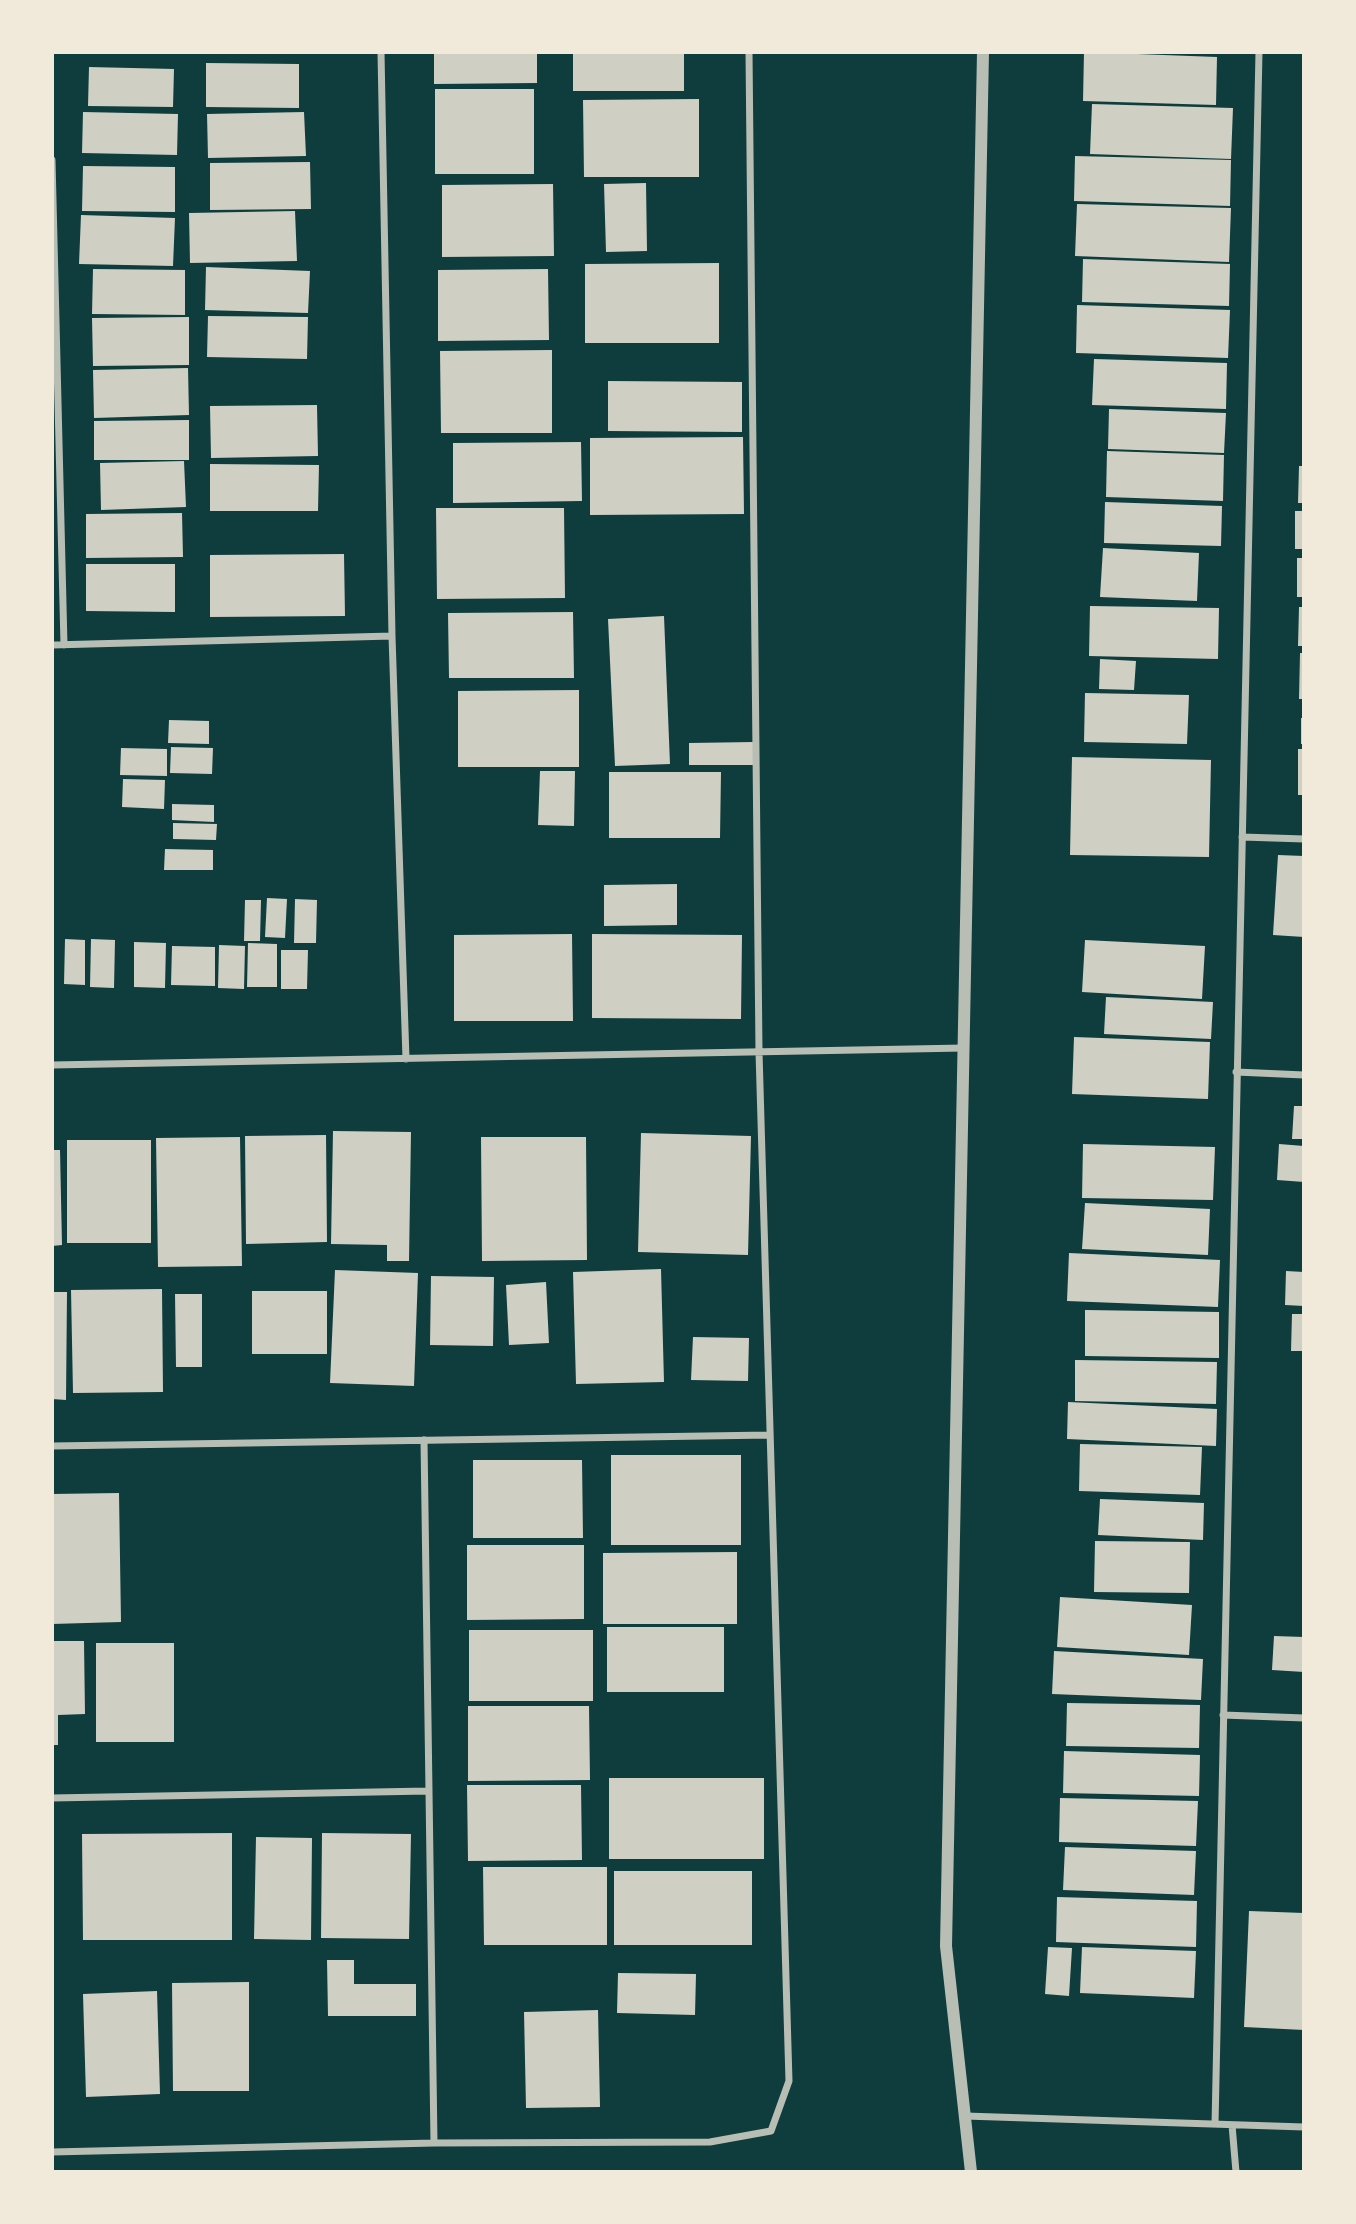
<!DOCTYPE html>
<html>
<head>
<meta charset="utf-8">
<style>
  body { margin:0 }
  #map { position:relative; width:1356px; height:2224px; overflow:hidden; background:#0f3d3e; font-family:Lora,serif }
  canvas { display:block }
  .frame { position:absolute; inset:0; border:54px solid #f1e9da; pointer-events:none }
</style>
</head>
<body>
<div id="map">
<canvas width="1356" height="2224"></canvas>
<div class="frame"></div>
</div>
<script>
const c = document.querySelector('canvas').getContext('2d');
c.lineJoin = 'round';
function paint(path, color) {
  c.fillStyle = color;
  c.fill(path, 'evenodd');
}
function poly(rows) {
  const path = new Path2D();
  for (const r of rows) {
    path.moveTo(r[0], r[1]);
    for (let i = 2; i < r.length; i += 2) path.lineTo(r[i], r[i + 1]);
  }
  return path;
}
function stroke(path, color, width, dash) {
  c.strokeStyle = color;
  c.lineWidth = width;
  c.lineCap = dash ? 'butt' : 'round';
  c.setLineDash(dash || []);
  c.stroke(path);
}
const building = poly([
  [434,52,537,52,537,83,434,84],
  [573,52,684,52,684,91,573,91],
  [1084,52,1217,57,1216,105,1083,101],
  [206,63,299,64,299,108,206,107],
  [89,67,174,69,173,107,88,106],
  [435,89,534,89,534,174,435,174],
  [699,99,699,177,584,177,583,100],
  [1092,104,1233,108,1231,159,1090,154],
  [83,112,178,114,177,155,82,153],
  [304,112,306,156,208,158,207,114],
  [1075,156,1231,160,1230,206,1074,201],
  [310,162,311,209,210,210,210,163],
  [83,166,175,167,175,212,82,211],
  [646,183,647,251,606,252,604,184],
  [553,184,554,256,442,257,442,185],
  [1077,204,1231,208,1229,262,1075,256],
  [295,211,297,261,190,263,189,213],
  [81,215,175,218,173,266,79,264],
  [1083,259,1230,264,1229,306,1082,302],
  [719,263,719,343,585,343,585,264],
  [206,267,310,271,308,313,205,310],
  [93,269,185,270,185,315,92,314],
  [548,269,549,340,438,341,438,270],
  [1077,305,1230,310,1228,358,1076,353],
  [208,316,308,317,307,359,207,357],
  [189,317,189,365,93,366,92,318],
  [552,350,552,433,441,433,440,351],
  [1094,359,1227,363,1226,409,1092,405],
  [188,368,189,415,94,418,93,370],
  [608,381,742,382,742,432,608,431],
  [317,405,318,456,211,458,210,406],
  [1109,409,1226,413,1224,453,1108,449],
  [189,420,189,460,94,460,94,421],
  [743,437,744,514,590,515,590,438],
  [581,442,582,501,453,503,453,443],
  [1107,451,1224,455,1223,501,1106,497],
  [184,461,186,507,101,510,100,463],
  [210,464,319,465,318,511,210,511],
  [1299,466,1304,466,1304,503,1298,503],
  [1105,502,1222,506,1221,546,1104,543],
  [436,508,564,508,565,598,437,599],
  [1295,511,1304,511,1304,549,1295,549],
  [182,513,183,557,86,558,86,514],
  [1103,548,1199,553,1197,601,1100,597],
  [344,554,345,616,210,617,210,555],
  [1297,558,1304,558,1304,597,1297,597],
  [86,564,175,564,175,612,86,611],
  [1090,606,1219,608,1218,659,1089,656],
  [1299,607,1304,607,1304,646,1298,646],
  [573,612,574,678,449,678,448,613],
  [664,616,670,764,615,766,608,619],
  [1300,653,1304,653,1304,699,1299,699],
  [1100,659,1136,661,1134,690,1099,689],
  [579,690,579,767,458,767,458,691],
  [1085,693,1189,695,1187,744,1084,742],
  [1301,718,1304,718,1304,744,1301,744],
  [169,720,209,721,209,744,168,743],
  [753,742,753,765,689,765,689,743],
  [171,747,213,748,212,774,170,773],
  [121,748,167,749,167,776,120,775],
  [1298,749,1304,749,1304,795,1298,795],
  [1072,757,1211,760,1209,857,1070,855],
  [540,771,575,771,574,826,538,825],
  [609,772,721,772,720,838,609,838],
  [123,779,165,780,164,809,122,807],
  [172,804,214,805,214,822,172,820],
  [173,823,217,824,216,840,173,839],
  [165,849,213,850,213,870,164,870],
  [1278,855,1304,856,1304,937,1273,935],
  [677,884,677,925,604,926,604,885],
  [267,898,287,899,285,938,265,937],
  [295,899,317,900,316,943,294,943],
  [245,900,261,900,260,941,244,941],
  [572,934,573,1021,454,1021,454,935],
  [592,934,742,935,741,1019,592,1018],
  [65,939,85,940,85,985,64,984],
  [91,939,115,940,114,988,90,987],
  [1085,940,1205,946,1202,999,1082,992],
  [134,942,166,943,165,988,134,987],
  [248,943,277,944,277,987,247,987],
  [219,945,245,946,244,989,218,988],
  [172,946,215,947,215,986,171,985],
  [281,950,308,950,307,989,281,989],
  [1106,997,1213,1002,1211,1039,1104,1034],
  [1074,1037,1210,1042,1208,1099,1072,1094],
  [1294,1106,1304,1106,1304,1139,1292,1139],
  [333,1131,411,1132,409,1261,387,1261,387,1245,331,1244],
  [641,1133,751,1136,748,1255,638,1252],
  [326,1135,327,1242,246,1244,245,1136],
  [240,1137,242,1266,158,1267,156,1138],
  [481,1137,586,1137,587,1260,482,1261],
  [67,1140,151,1140,151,1243,67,1243],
  [1083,1144,1215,1147,1213,1200,1082,1198],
  [1279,1144,1304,1146,1304,1182,1277,1180],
  [52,1150,60,1150,62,1245,52,1246],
  [1085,1203,1210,1209,1208,1255,1082,1249],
  [1069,1253,1220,1260,1218,1307,1067,1301],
  [661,1269,664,1382,576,1384,573,1272],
  [335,1270,418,1273,414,1386,330,1383],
  [1286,1271,1304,1272,1304,1306,1285,1305],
  [431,1276,494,1277,493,1346,430,1345],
  [546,1282,549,1343,509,1345,506,1285],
  [162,1289,163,1392,73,1393,71,1290],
  [252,1291,327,1291,327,1354,252,1354],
  [52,1292,67,1292,66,1400,52,1399],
  [175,1294,202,1294,202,1367,176,1367],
  [1085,1310,1219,1312,1219,1358,1085,1356],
  [1292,1314,1304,1314,1304,1351,1291,1351],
  [693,1337,749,1338,748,1381,691,1380],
  [1075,1360,1217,1362,1216,1404,1075,1401],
  [1068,1402,1217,1409,1216,1446,1067,1439],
  [1080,1444,1202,1447,1200,1495,1079,1491],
  [611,1455,741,1455,741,1545,611,1545],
  [473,1460,582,1460,583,1538,473,1538],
  [119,1493,121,1622,52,1624,52,1494],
  [1100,1499,1204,1503,1203,1540,1098,1535],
  [1095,1541,1190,1542,1189,1593,1094,1592],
  [467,1545,584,1545,584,1619,467,1620],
  [737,1552,737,1624,603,1624,603,1553],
  [1060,1597,1192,1605,1189,1655,1057,1647],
  [607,1627,724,1627,724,1692,607,1692],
  [469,1630,593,1630,593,1701,469,1701],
  [1274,1636,1304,1637,1304,1672,1272,1670],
  [52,1641,84,1641,85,1714,58,1715,58,1745,52,1745],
  [96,1643,174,1643,174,1742,96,1742],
  [1054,1651,1203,1659,1201,1700,1052,1694],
  [1067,1703,1200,1705,1199,1748,1066,1746],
  [468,1706,589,1706,590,1780,468,1781],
  [1064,1751,1200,1755,1199,1796,1063,1793],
  [609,1778,764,1778,764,1859,609,1859],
  [467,1785,581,1785,582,1860,468,1861],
  [1060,1798,1198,1801,1196,1846,1059,1842],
  [232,1833,232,1940,83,1940,82,1834],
  [322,1833,411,1834,409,1939,321,1938],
  [256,1837,312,1838,311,1940,254,1939],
  [1065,1847,1196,1851,1194,1895,1063,1890],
  [483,1867,607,1867,607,1945,484,1945],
  [614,1871,752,1871,752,1945,614,1945],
  [1057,1897,1197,1901,1196,1947,1056,1942],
  [1249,1911,1304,1913,1304,2030,1244,2027],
  [1048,1947,1072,1948,1069,1996,1045,1994],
  [1082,1947,1196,1951,1194,1998,1080,1993],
  [327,1960,354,1960,354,1984,416,1984,416,2016,328,2016],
  [618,1973,696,1974,695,2015,617,2013],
  [249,1982,249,2091,173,2091,172,1983],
  [157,1991,160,2094,86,2097,83,1994],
  [598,2010,600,2107,526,2108,524,2012]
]);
const minor = poly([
  [381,52,392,636,406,1059],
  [52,160,64,645],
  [52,645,392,636],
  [1242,837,1304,839],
  [52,1065,964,1048],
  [1236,1072,1304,1075],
  [424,1440,434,2143],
  [52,1446,770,1435],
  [1223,1715,1304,1718],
  [52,1798,428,1791],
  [965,2116,1304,2127],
  [1215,2124,1259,52],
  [1232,2125,1236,2172],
  [52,2152,434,2143,710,2142,771,2131,789,2081,759,1052,749,52]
]);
const tertiary = poly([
  [971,2172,946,1946,983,52]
]);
paint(building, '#cfcfc3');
stroke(minor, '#b8beb3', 7);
stroke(tertiary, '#b8beb3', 12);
</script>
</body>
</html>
